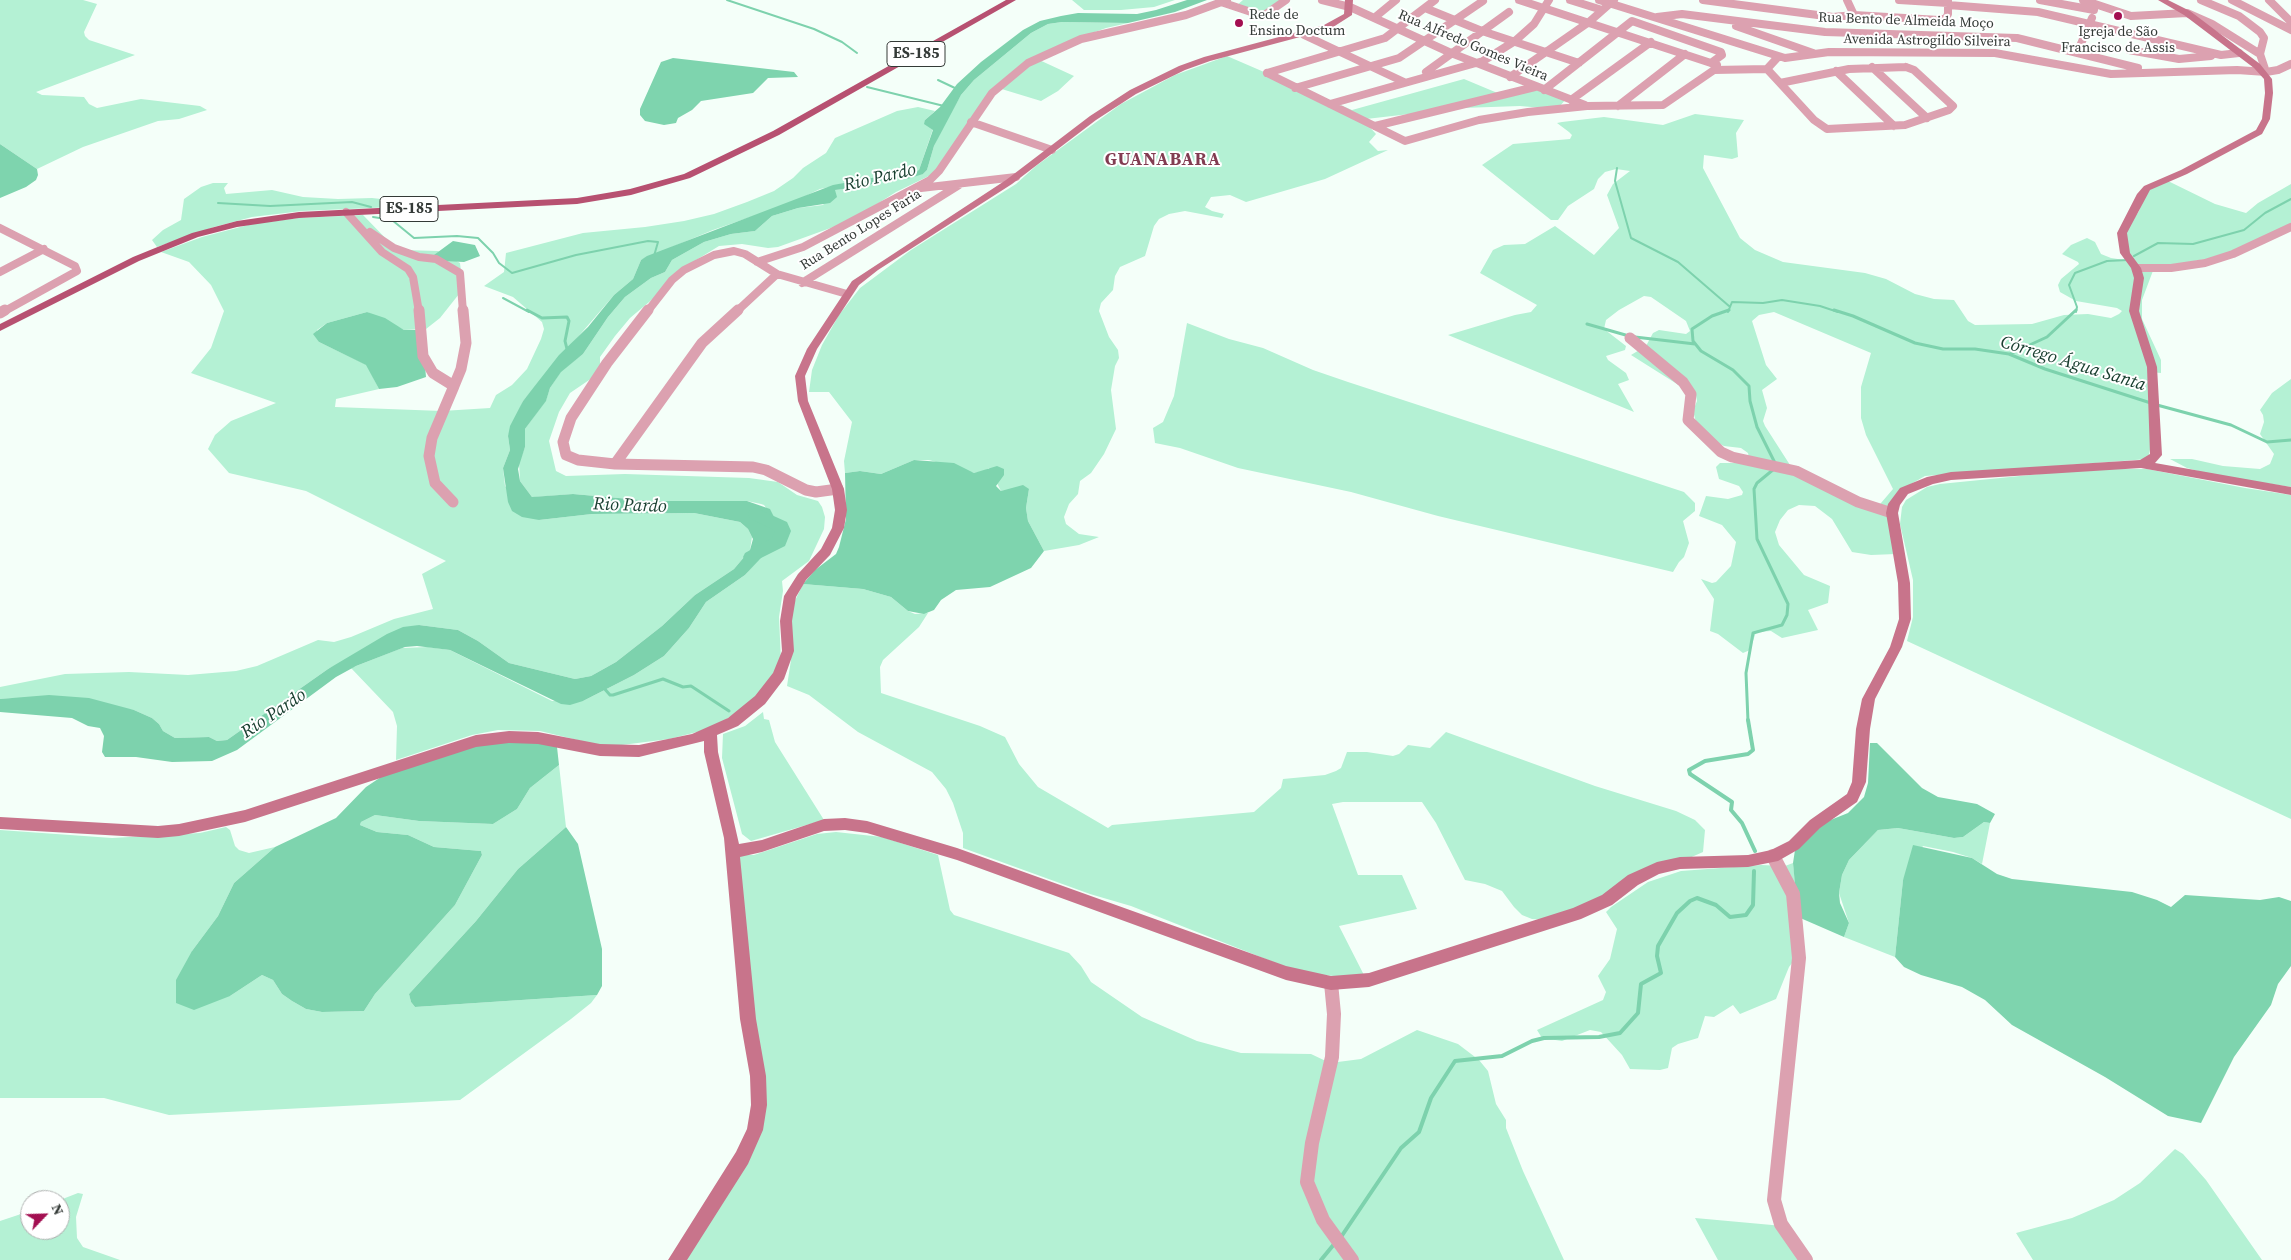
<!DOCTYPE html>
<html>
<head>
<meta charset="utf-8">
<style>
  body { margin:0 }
  #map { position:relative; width:2291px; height:1260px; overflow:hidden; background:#f4fff9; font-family:"Source Serif 4",serif }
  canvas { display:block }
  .north { position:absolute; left:20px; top:1190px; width:50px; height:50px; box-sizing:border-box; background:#fff; border:1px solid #aeb0af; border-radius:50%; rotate:66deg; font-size:14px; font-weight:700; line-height:20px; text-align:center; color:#343a37 }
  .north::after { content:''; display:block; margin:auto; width:18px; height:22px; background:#a30f51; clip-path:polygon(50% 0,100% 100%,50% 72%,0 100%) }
</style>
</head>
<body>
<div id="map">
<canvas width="2291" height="1260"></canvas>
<div class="north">N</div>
</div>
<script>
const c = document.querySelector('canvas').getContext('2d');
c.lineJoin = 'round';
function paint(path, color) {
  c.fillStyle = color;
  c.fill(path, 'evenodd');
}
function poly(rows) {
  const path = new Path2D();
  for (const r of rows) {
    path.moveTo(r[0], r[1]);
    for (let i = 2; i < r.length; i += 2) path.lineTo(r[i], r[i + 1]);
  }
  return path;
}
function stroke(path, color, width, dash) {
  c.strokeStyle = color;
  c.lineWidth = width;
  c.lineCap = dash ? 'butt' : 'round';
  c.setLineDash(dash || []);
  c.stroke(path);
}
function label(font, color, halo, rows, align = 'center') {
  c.font = font + ' "Source Serif 4",serif';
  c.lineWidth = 4;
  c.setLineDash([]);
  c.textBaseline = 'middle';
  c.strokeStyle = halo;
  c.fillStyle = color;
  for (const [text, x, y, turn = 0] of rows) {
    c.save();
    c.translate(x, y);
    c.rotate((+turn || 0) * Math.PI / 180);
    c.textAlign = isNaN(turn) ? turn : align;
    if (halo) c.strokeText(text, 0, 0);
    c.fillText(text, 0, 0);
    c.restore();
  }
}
const green = poly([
  [0,0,83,0,97,4,84,32,85,36,89,40,135,55,36,92,42,95,84,97,89,104,97,108,141,99,200,106,207,110,179,119,158,121,83,147,37,169,0,144],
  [1072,0,1175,0,1154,7,1121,10,1084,10],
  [1243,0,1282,0,1263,15,1236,6],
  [1062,22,1128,23,1106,28,1070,41,1035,58,1074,76,1058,91,1041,101,995,87,984,99,948,154,931,175,896,192,850,221,778,247,768,248,742,244,719,246,675,273,661,292,630,318,615,336,600,357,600,365,595,376,570,393,559,412,549,441,556,471,566,476,625,474,749,478,778,482,797,495,818,501,822,507,825,517,824,529,809,561,782,581,783,591,779,617,781,661,758,698,713,728,669,739,614,746,594,744,540,731,498,730,472,735,396,760,397,726,393,712,351,668,402,648,428,647,450,650,552,701,583,701,634,675,664,656,689,628,706,602,745,575,777,538,778,525,764,505,761,504,747,501,652,501,573,494,535,497,532,497,520,481,519,463,525,447,525,429,546,400,550,388,561,371,583,354,608,317,625,297,651,278,665,272,672,260,704,242,731,234,755,231,772,216,798,208,823,205,835,190,864,187,894,176,923,174,927,170,934,146,947,119,961,95,974,80,1031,33,1048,24],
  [1227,56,1352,110,1464,79,1507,97,1539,89,1566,99,1560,106,1543,108,1520,106,1462,108,1366,119,1366,123,1376,134,1369,142,1378,151,1388,150,1325,179,1246,202,1230,195,1211,197,1205,207,1212,211,1224,214,1222,218,1185,211,1169,214,1159,219,1154,226,1145,256,1120,267,1115,276,1113,290,1101,303,1099,311,1109,337,1118,350,1119,358,1115,366,1111,390,1116,429,1104,454,1091,473,1080,481,1078,494,1069,504,1064,517,1066,524,1079,534,1099,537,1079,545,1044,551,1028,521,1026,508,1029,489,1001,491,989,468,983,472,974,473,929,460,914,460,881,474,860,471,845,473,844,461,852,422,829,392,809,392,812,370,822,345,839,315,860,288,911,250,1016,184,1036,166,1121,104,1175,75],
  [918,107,935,111,925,120,933,129,919,170,913,172,890,170,877,177,820,189,791,203,713,230,641,260,633,279,614,295,523,401,508,436,510,450,503,468,505,486,539,520,592,514,694,513,740,522,748,529,752,537,750,550,734,569,695,595,662,626,616,662,591,676,575,679,509,663,478,641,458,630,419,625,328,669,227,740,217,741,209,737,175,738,163,731,159,724,152,718,134,710,19,698,0,699,0,687,65,674,129,672,188,675,236,671,257,666,318,640,334,642,351,637,394,619,433,609,422,574,446,561,306,491,229,473,208,449,215,435,231,421,276,403,191,373,211,348,224,311,211,285,189,262,161,252,202,237,252,224,298,218,363,215,395,248,403,250,438,251,460,263,463,289,440,318,426,329,404,330,367,312,327,323,317,330,319,342,367,365,379,389,336,399,335,407,442,411,490,408,496,395,512,385,527,369,541,339,544,329,542,322,513,297,484,286,504,272,506,253,583,233,645,227,684,221,714,214,747,202,774,191,793,178,803,168,826,153,835,138,897,111],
  [1695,114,1744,120,1736,133,1738,157,1732,159,1704,155,1703,168,1740,238,1755,250,1783,262,1865,273,1886,279,1915,294,1934,299,1954,300,1968,321,1975,325,2032,324,2064,315,2088,314,2111,318,2119,314,2122,311,2117,308,2076,301,2060,292,2058,285,2061,279,2079,264,2078,262,2062,254,2071,245,2087,238,2095,242,2101,254,2111,258,2131,261,2121,238,2139,211,2144,194,2156,185,2168,181,2215,204,2246,213,2258,203,2291,184,2291,225,2229,255,2154,268,2142,300,2142,319,2161,360,2161,373,2150,372,2151,445,2148,459,1925,476,1904,488,1891,507,1896,554,1871,555,1852,552,1832,519,1815,506,1799,505,1788,510,1780,520,1775,532,1779,545,1804,575,1830,586,1828,603,1808,610,1818,630,1782,638,1771,631,1756,632,1750,650,1743,653,1718,634,1710,631,1714,599,1701,579,1712,583,1716,582,1731,566,1736,542,1722,525,1699,516,1706,496,1728,499,1742,495,1743,492,1739,486,1719,479,1716,467,1720,463,1736,463,1749,458,1748,453,1741,448,1724,446,1716,442,1696,422,1693,411,1697,401,1696,396,1631,355,1646,346,1653,333,1659,330,1686,334,1690,331,1686,321,1651,297,1644,296,1619,310,1606,320,1604,329,1626,346,1625,350,1606,356,1608,360,1626,373,1629,380,1618,384,1634,412,1448,335,1515,315,1531,312,1537,305,1480,273,1493,250,1504,245,1525,244,1555,226,1594,255,1619,228,1607,195,1613,184,1630,171,1616,169,1605,172,1598,179,1594,189,1568,206,1558,220,1551,220,1482,165,1513,144,1570,139,1572,135,1569,132,1557,123,1562,122,1604,117,1663,125],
  [1774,312,1871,353,1861,387,1861,418,1866,435,1893,489,1875,510,1790,465,1765,426,1763,421,1767,408,1762,390,1777,379,1766,365,1752,321,1759,315],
  [213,183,228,183,224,188,226,194,272,190,303,197,338,199,372,198,418,203,417,206,302,211,252,217,214,227,157,247,152,240,163,230,181,220,184,199,201,187],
  [1187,323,1229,339,1263,348,1313,370,1348,382,1684,492,1695,503,1695,511,1683,521,1689,543,1684,557,1679,562,1673,572,1438,516,1351,492,1238,468,1180,448,1155,443,1153,428,1163,422,1174,396],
  [2291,379,2291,487,2213,475,2187,468,2170,459,2192,459,2223,466,2260,469,2270,464,2274,454,2260,434,2264,422,2263,415,2260,410,2272,393],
  [2090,469,2147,469,2245,488,2291,495,2291,819,1907,641,1913,617,1913,580,1900,524,1902,507,1906,500,1927,487,1940,484],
  [803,584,863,589,891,597,908,611,915,614,928,613,919,627,883,660,880,667,881,693,980,726,1005,737,1019,764,1038,787,1108,828,1112,825,1254,812,1281,788,1283,779,1325,775,1336,771,1341,768,1347,752,1367,752,1393,756,1399,754,1408,745,1430,748,1446,732,1595,786,1676,811,1695,820,1705,830,1703,852,1548,920,1532,919,1522,915,1514,907,1502,891,1485,884,1465,880,1436,823,1422,802,1343,802,1332,804,1358,875,1402,875,1417,909,1339,926,1366,979,1301,973,1131,906,1090,894,963,848,963,833,953,803,946,789,932,772,858,732,809,695,787,686,791,660,790,611],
  [763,712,764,719,769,720,775,742,824,820,751,841,742,834,722,758,723,734,745,726],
  [559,765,566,827,518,869,476,921,409,994,411,1002,415,1007,597,995,591,1003,571,1019,460,1100,169,1115,104,1098,0,1098,0,830,112,838,200,833,226,827,230,830,235,846,239,850,249,853,275,847,234,883,218,916,192,951,230,996,262,975,273,980,282,994,292,1001,306,1009,322,1012,364,1011,375,994,455,905,482,855,481,851,434,847,408,835,377,832,360,825,361,822,375,815,419,821,493,824,517,809,530,788],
  [1984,822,1990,823,1982,864,1972,858,1953,852,1923,846,1903,880,1895,957,1844,937,1849,923,1839,893,1842,875,1849,860,1878,830,1898,828,1954,838,1963,837],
  [836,832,882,837,938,855,950,910,954,915,1069,953,1081,966,1091,982,1142,1017,1197,1041,1241,1053,1311,1054,1330,1063,1361,1059,1417,1030,1458,1044,1479,1060,1488,1071,1496,1104,1506,1120,1506,1128,1523,1171,1564,1260,674,1260,752,1131,756,1086,730,845,749,855,754,855,817,834],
  [1793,863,1803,959,1792,963,1789,967,1776,999,1740,1014,1733,1005,1714,1017,1705,1016,1698,1038,1678,1044,1672,1048,1668,1068,1660,1070,1630,1069,1622,1055,1601,1032,1590,1030,1562,1041,1542,1038,1537,1030,1603,1000,1606,992,1598,976,1610,959,1617,929,1606,912,1611,907,1648,882,1681,871,1761,865,1785,866],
  [2175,1149,2183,1154,2206,1180,2262,1260,2033,1260,2016,1233,2072,1218,2114,1200,2140,1183],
  [78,1193,83,1194,76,1217,77,1238,83,1247,120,1260,0,1260,0,1221,30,1211,30,1230,60,1230,60,1200],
  [1695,1218,1783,1226,1809,1260,1718,1260]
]);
const forest = poly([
  [673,58,794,72,798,77,768,78,753,93,701,101,692,110,678,118,676,123,664,125,645,121,640,115,640,109,661,62],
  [0,144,37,169,38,175,36,180,26,187,0,198],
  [367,312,385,318,404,330,422,330,426,377,397,387,379,389,366,365,319,342,313,334,327,323],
  [914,460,954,463,974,473,997,466,1004,469,1004,475,996,486,1001,491,1023,485,1029,489,1026,508,1028,521,1044,551,1031,568,990,587,956,590,941,600,934,610,924,614,908,611,891,597,863,589,803,584,815,570,836,554,839,547,846,519,845,473,860,471,881,474],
  [534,742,557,747,559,765,530,788,517,809,493,824,419,821,375,815,361,822,360,825,377,832,408,835,434,847,481,851,482,855,455,905,375,994,364,1011,322,1012,306,1009,292,1001,282,994,273,980,262,975,230,996,194,1010,176,1003,176,980,192,951,218,916,234,883,275,847,336,818,366,787,384,775,483,743],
  [1870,743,1877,743,1922,788,1938,797,1977,804,1995,814,1990,823,1984,822,1963,837,1954,838,1898,828,1878,830,1849,860,1842,875,1839,893,1840,903,1849,923,1844,937,1798,917,1793,863,1795,850,1818,825,1848,813,1864,797,1868,783],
  [566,827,578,844,602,949,602,986,597,995,415,1007,411,1002,409,994,476,921,518,869],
  [1913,845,1972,858,1997,874,2012,879,2132,892,2157,900,2171,907,2185,895,2260,900,2279,897,2291,901,2291,966,2278,984,2271,1005,2234,1057,2201,1123,2168,1116,2105,1077,2012,1025,1985,1000,1962,987,1921,975,1904,967,1895,957,1903,880]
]);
const water = poly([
  [1187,0,1207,0,1175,12,1128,23,1062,22,1048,24,1031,33,974,80,961,95,934,146,927,170,923,174,907,179,894,176,864,187,835,190,837,197,830,203,798,208,772,216,755,231,731,234,704,242,672,260,665,272,651,278,625,297,608,317,583,354,561,372,550,388,546,401,525,429,525,447,518,469,520,481,532,497,573,494,652,501,747,501,770,509,778,525,777,538,774,544,745,575,706,602,689,628,664,656,634,675,583,701,570,705,561,704,450,650,417,646,405,647,356,666,336,677,237,750,212,761,172,762,136,757,105,757,102,752,104,736,100,728,88,726,72,718,0,712,0,699,49,695,89,698,134,710,152,718,159,724,163,731,175,738,209,737,217,741,227,740,328,669,387,634,403,627,419,625,458,630,478,641,509,663,575,679,591,676,616,662,662,626,695,595,734,569,750,550,753,539,748,529,740,522,694,513,592,514,539,520,522,517,512,511,508,502,503,468,510,450,508,436,510,426,523,401,559,355,588,327,614,295,633,279,641,260,647,256,833,185,877,177,890,170,913,172,919,170,933,130,924,124,925,120,940,107,957,84,981,62,1023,30,1040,21,1061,16,1078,13,1137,14,1156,10],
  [453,241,475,245,480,256,464,262,444,261,434,255]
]);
const streamFar2 = poly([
  [727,0,814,29,842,42,857,53],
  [938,80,957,89],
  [867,87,944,106],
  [1617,168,1615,181,1631,238,1678,262,1729,306],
  [218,203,270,206,352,202,371,207],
  [373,217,392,220,414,238,457,236,478,238,493,253,499,263,512,273,576,255,648,241,658,242,654,256],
  [2134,256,2158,243,2193,244,2244,230,2265,213,2291,199],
  [503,298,529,312],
  [1728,312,1732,302,1763,303,1782,300,1820,306,1838,312],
  [2076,312,2077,307,2069,285,2075,273,2107,261,2128,260]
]);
const streamFar1 = poly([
  [527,310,542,318,567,317,569,321,565,341,567,349],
  [1729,310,1712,316,1692,329,1693,341,1701,351,1733,370,1749,386,1750,401,1757,427,1775,463],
  [1834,310,1853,316,1915,343,1943,349,1975,349,2009,354,2045,369,2157,405,2231,425,2267,442,2291,440],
  [1587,324,1629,336],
  [1635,337,1695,344],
  [2010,354,2047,337,2076,310],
  [603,687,610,695,613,695,663,679,683,687,691,686,729,711],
  [1748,721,1746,673,1753,633,1782,625,1787,615,1788,604,1757,539,1754,489,1757,483,1774,469]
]);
const stream = poly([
  [1748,720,1753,750,1748,754,1705,761,1689,770,1690,774,1732,802,1731,810,1742,823,1755,851],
  [1341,1237,1401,1148,1419,1132,1431,1098,1455,1061,1502,1056,1532,1041,1544,1038,1599,1037,1620,1033,1638,1013,1641,984,1661,973,1657,956,1658,946,1677,913,1690,901,1697,898,1716,905,1730,917,1746,915,1753,905,1754,871],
  [1321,1260,1335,1243]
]);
const river = poly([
  [756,508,787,522,791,531,785,546,751,563,745,561,743,557,745,553,772,538,775,531,750,518,748,514,750,510,756,508]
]);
const streetFar2 = poly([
  [1322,0,1350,7,1451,53,1585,105],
  [1519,0,1717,65],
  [1570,0,1602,10],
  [1599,0,1785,58,1829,52,1995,53,2111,74,2237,70,2266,72,2278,70,2291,64],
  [1703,0,1833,17,1854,15,1939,20,1946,18,1948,14,1948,0],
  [1847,0,1854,15],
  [1899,0,1948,3],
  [2040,0,2094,10],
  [2083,0,2131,16,2187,13,2212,24,2260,54],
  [2201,0,2239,16,2260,32,2264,38,2260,54,2266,72],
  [2232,0,2291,30],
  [2269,0,2291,22],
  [1221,2,1263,16,1286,0],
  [1948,5,2038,12,2221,55,2239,53],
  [1425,8,1482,31,1579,63],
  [1657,17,1682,14,1825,32,2017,38,2138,68],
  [1374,18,1396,0],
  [1736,26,1813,53],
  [1304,35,1404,82],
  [2129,50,2179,59,2211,56],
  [2077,53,2092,18],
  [1872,67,1927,118],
  [1906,67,1914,70,1953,106,1949,110,1905,125,1827,129,1814,120,1780,83,1849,69,1906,67],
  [1767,69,1780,83],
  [1836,71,1894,126],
  [1426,72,1509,12],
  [1267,73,1405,141,1479,120,1528,112,1587,106,1663,105,1714,70,1767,69,1778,57],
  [1267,73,1385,38,1435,0],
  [1510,77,1589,22,1614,0],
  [1295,88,1399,58,1483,1],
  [1544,90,1632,21,1721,52,1722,55,1711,63],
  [1571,100,1651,42],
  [1330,104,1483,61,1515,41,1534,24,1549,0],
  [1618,106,1685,54],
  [971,122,1052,150],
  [1375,126,1535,87],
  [921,188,1016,177],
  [346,212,382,252,408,269,413,277,419,312],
  [0,228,75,266,77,271,3,312],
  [370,232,394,248,419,257,436,259,460,273,463,312],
  [757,262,803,247,930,180,939,171,992,93,1028,63,1081,39,1186,15,1227,0],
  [2136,268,2171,268,2205,263,2233,254,2291,227],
  [0,272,44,249],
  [802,283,959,185],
  [647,312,672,280,684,270,714,255,734,251,745,254,777,274,847,294],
  [736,312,777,274]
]);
const streetFar1 = poly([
  [419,310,423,356,433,373,454,386,432,438,429,456,435,483,453,502],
  [648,310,607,363,571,418,563,442,566,455,578,460,615,464,753,467,766,470,806,490,816,492,838,489],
  [0,313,5,310],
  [1630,338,1683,382,1691,394,1688,420,1721,452,1732,457,1796,471,1858,502,1892,513],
  [454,386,461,369,466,343,463,310],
  [615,464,702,343,738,310]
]);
const street = poly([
  [1773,856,1793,894,1799,958,1774,1200,1781,1224,1806,1260],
  [1331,983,1334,1014,1332,1057,1312,1143,1307,1182,1323,1220,1352,1260]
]);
const secondary = poly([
  [1345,0,1353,0,1352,15,1330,29,1210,61,1185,70,1136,94,1096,120,1012,184,878,270,859,285,817,349,805,376,808,401,844,489,847,510,844,528,830,555,806,580,796,597,792,621,794,651,784,679,765,704,738,726,717,735,718,752,739,844,762,840,824,819,845,818,867,821,957,848,1286,966,1331,976,1369,973,1573,908,1602,895,1628,875,1657,862,1680,857,1748,855,1771,850,1789,841,1810,820,1847,794,1852,782,1856,729,1862,699,1890,647,1899,619,1898,583,1886,513,1888,504,1900,488,1927,477,1951,472,2140,460,2150,454,2147,367,2129,311,2134,278,2131,268,2120,253,2117,233,2137,194,2144,186,2181,170,2256,130,2262,119,2265,93,2264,79,2254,68,2184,15,2158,0,2168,0,2190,11,2260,64,2272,79,2273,93,2270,119,2262,134,2187,174,2150,190,2127,233,2130,253,2141,268,2144,278,2139,311,2157,367,2162,455,2155,463,2291,487,2291,495,2141,468,1951,480,1933,484,1908,494,1900,505,1898,513,1910,583,1911,619,1902,647,1875,699,1870,729,1866,782,1857,802,1820,828,1799,849,1778,861,1748,867,1680,869,1659,874,1638,885,1612,905,1581,919,1369,987,1331,990,1286,980,957,860,867,833,845,830,824,831,762,852,740,857,756,1019,766,1076,767,1105,763,1130,748,1164,687,1260,668,1260,736,1152,747,1129,751,1105,750,1076,740,1019,724,838,704,752,704,741,639,757,600,756,538,744,509,743,476,747,245,822,179,836,158,838,0,829,0,817,158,826,179,824,245,810,476,735,509,731,538,732,600,744,639,745,692,734,728,718,755,696,773,673,782,651,780,621,784,596,798,574,821,549,832,528,835,510,832,489,798,401,795,376,807,349,852,281,1006,180,1090,116,1130,90,1179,66,1204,57,1324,25,1344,14,1345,0]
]);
const primary = poly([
  [1006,0,1016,0,779,135,690,178,631,195,577,204,299,218,237,227,198,237,139,261,0,331,0,324,133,257,192,233,237,221,299,212,577,198,630,189,684,174,773,131,1006,0]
]);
const markers = [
  [2118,16,5,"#a30f51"],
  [1239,23,5,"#a30f51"]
];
const farPoinames = [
  ["Rede de",1249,15],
  ["Ensino Doctum",1249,31],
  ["Igreja de São",2118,32,"center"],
  ["Francisco de Assis",2118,48,"center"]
];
const farStreetnames = [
  ["Rua Bento de Almeida Moço",1906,21,2],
  ["Avenida Astrogildo Silveira",1927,41,1],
  ["Rua Alfredo Gomes Vieira",1473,46,23],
  ["Rua Bento Lopes Faria",861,230,-32]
];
const shields = [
  [916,54,58],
  [409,209,58]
];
const shieldNames = [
  ["ES-185",916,54],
  ["ES-185",409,209]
];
const farDistrictnames = [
  ["GUANABARA",1163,160]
];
const waterNames = [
  ["Rio Pardo",880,178,-13],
  ["Córrego Água Santa",2073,364,17],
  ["Rio Pardo",630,506,2],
  ["Rio Pardo",274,714,-34]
];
paint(green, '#b4f1d4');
paint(forest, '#7ed4ae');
paint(water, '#7dd2ad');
stroke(streamFar2, '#7dd2ad', 2);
stroke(streamFar1, '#7dd2ad', 3);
stroke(stream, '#7dd2ad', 4);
paint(river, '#7dd2ad');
stroke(streetFar2, '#dca1b0', 8);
stroke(streetFar1, '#dca1b0', 11);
stroke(street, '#dca1b0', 14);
paint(secondary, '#c8748b');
paint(primary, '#b75171');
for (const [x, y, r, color] of markers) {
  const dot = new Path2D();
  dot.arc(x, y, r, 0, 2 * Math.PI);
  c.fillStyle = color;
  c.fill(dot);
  stroke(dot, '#fff', 2);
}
label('14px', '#343a37', '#fff', farPoinames, 'left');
label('14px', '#343a37', '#fff', farStreetnames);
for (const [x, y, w] of shields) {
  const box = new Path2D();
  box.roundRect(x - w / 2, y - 12.5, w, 25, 4);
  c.fillStyle = '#fff';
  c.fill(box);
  stroke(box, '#343a37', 1);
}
label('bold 15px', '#343a37', null, shieldNames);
c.letterSpacing = '1px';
label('bold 18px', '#823c51', '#fff', farDistrictnames);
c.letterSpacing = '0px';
label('italic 18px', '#1a4031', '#fff', waterNames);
</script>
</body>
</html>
